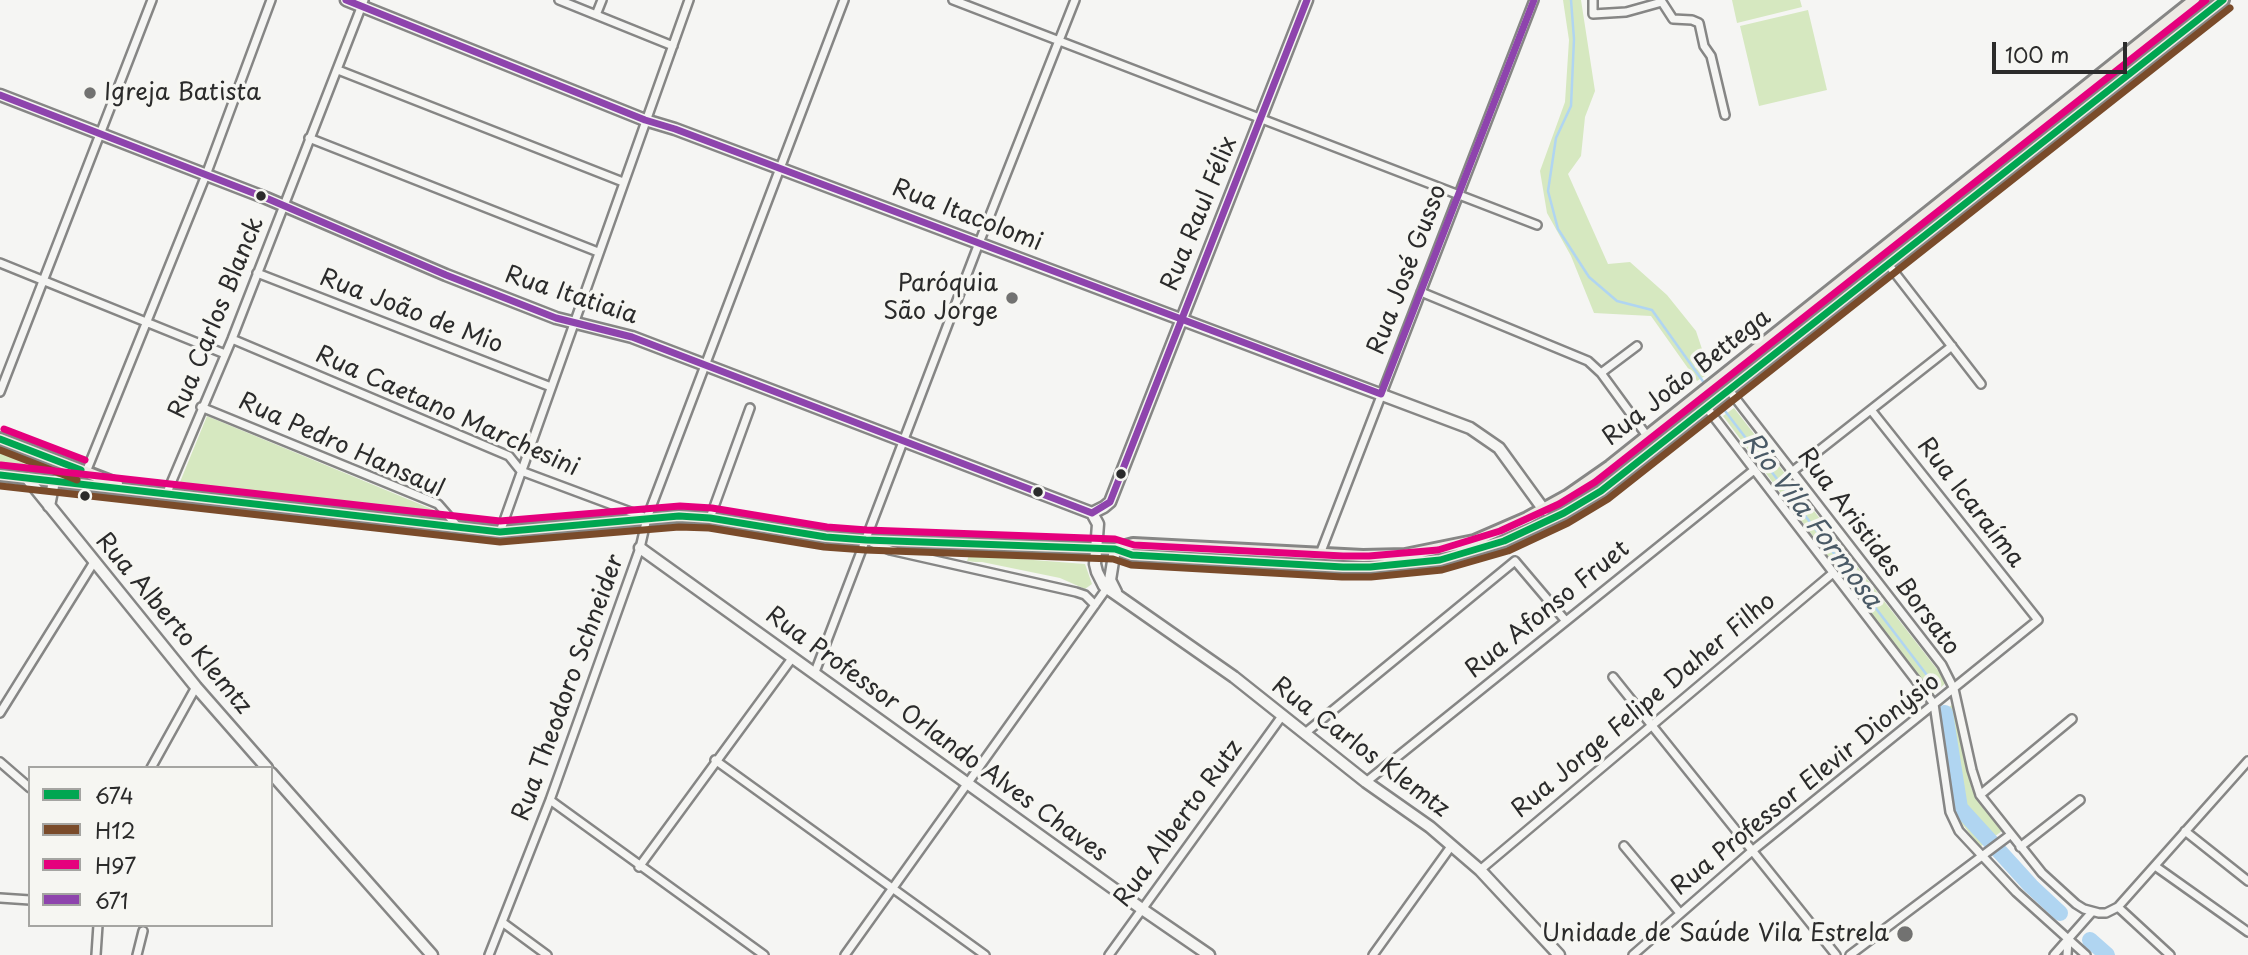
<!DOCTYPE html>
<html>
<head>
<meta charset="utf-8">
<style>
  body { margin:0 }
  #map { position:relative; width:2248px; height:955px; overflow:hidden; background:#f5f5f3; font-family:"Playpen Sans",sans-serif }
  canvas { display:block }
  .legend { position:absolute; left:28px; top:766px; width:245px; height:161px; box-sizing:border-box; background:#f6f6f2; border:2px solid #a5a5a2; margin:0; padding:9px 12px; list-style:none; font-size:21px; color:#2b2b2b }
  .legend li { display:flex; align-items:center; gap:14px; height:35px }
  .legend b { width:35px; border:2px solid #a5a5a2 }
  .scale { position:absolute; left:1992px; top:42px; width:135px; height:32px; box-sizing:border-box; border:4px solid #2b2b2b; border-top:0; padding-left:9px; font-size:21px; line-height:24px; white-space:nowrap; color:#2b2b2b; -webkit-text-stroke:5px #f6f6f2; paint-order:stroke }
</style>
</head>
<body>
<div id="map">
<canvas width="2248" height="955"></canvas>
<ul class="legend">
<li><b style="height:9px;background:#00a651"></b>674</li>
<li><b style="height:9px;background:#7a4b2a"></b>H12</li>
<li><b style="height:9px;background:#e5007d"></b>H97</li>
<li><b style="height:9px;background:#8e44ad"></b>671</li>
</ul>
<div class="scale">100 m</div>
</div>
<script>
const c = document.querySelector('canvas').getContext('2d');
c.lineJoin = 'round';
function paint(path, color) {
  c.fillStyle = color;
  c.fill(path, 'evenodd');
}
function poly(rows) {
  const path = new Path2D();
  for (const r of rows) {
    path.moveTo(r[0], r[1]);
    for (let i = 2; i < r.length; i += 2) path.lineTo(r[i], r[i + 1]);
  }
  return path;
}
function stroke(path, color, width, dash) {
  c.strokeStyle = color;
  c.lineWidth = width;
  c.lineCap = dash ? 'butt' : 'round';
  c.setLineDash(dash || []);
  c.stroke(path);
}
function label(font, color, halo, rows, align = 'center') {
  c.font = font + ' "Playpen Sans",sans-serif';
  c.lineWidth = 7;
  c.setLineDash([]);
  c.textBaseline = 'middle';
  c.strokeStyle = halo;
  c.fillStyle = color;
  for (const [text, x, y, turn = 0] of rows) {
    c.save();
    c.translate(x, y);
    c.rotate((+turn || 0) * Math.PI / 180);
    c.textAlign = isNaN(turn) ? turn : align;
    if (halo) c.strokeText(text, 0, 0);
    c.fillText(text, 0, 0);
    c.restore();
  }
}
const green = poly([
  [1563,0,1581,0,1595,91,1585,117,1581,156,1568,174,1608,264,1630,262,1667,295,1696,331,1710,373,1697,381,1651,316,1594,313,1571,256,1547,213,1540,171,1565,102,1569,40],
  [1732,0,1800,0,1802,7,1737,23],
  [1808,10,1827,90,1759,106,1740,26],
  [1734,408,1947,682,1932,695,1723,416],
  [207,416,434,510,423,512,180,482],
  [0,435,44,461,33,469,0,464],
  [54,463,109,484,50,477,56,467],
  [969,555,1085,564,1092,584,1085,589,1060,578,982,562,975,562,967,561],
  [1953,704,1972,790,2002,831,1980,847,1957,817,1938,716]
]);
const stream = poly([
  [1571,0,1574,39,1571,106,1556,138,1548,191,1558,229,1589,277,1617,301,1652,310,1707,387],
  [1719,403,1936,687]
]);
const river = poly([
  [1945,713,1960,808,2031,886,2060,913],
  [2090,940,2107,955]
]);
const street = poly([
  [559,0,673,46],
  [953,0,1537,225],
  [1593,0,1593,14,1626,12,1662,2,1673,19,1692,20,1699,23,1704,46,1711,56,1725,115],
  [596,15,602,0],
  [338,70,623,182],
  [309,138,598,252],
  [0,263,225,354],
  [1888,264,1981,384],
  [257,273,551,387],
  [1421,292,1588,361,1601,373,1647,436],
  [232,339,509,456,521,471,647,518],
  [1601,373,1637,346],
  [1729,390,1942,665,1954,689,1972,770,1980,795,2042,873,2076,904,2084,909,2099,913,2106,913,2118,907,2248,761],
  [0,392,152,0],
  [201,407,438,504,458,527],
  [1707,408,1934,704,1950,812,1959,831,2016,892,2086,955],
  [1793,471,1952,346],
  [86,472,206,175,271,0],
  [166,495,232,339,364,0],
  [710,518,750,408],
  [500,532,689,0],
  [873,543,890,550,1076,592,1085,595,1095,605],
  [1320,554,1534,0],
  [815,672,979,243,1075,0],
  [1613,677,1836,955],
  [0,713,94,562],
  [1304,734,1515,561,1565,620],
  [715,760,985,955],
  [0,762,30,788],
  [151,768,196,687],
  [1366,782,1754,470],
  [1980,795,2072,719],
  [550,800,764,955],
  [2185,831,2248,881],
  [1624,846,1680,913],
  [2020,847,2080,800],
  [2155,866,2248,932],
  [639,867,793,657],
  [1480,870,1833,573],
  [0,898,30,900],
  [2118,907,2170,955],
  [502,922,547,955],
  [96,955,98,925],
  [137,955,143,931],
  [489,955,550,800,640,548,647,518,844,0],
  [845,955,1107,588],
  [1109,955,1282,716],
  [1373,955,1452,845],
  [1633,955,1752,851,2038,620,1871,410],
  [1850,955,2010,835],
  [2054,955,2092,912],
  [2067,955,2068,940]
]);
const secondary = poly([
  [346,0,645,120,675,129,1470,428,1499,448,1544,510],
  [0,95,266,198,446,275,556,318,632,337,1092,513],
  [27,478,196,687,267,768],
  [49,506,54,481],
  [1092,513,1098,524,1095,564,1097,572,1104,586,1234,677,1366,782,1430,827,1480,870,1559,955],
  [1092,513,1104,507,1110,502,1307,0],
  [640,548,1142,909,1209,955],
  [1115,549,1110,580,1116,592],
  [271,773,432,955]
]);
const primary = poly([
  [0,439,117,484],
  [0,475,500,532,679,516,710,518,826,537,866,540,1115,549,1132,555,1343,567,1370,567,1440,560,1504,541,1564,513,1601,491,2223,0],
  [1115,549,1133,544,1363,556,1405,555,1474,541,1527,518,1567,496,1610,466,2194,0]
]);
const bus1 = poly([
  [0,439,81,470],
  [0,475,500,532,679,516,710,518,826,537,866,540,1115,549,1132,555,1343,567,1370,567,1440,560,1504,541,1564,513,1601,491,2223,0]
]);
const bus2 = poly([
  [0,450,77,480],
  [0,486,500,542,679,527,709,528,824,547,865,550,1113,559,1131,565,1342,577,1371,577,1442,570,1508,551,1568,523,1608,499,2230,8]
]);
const bus3 = poly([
  [4,429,85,460],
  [1,465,500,521,680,506,712,508,827,527,867,530,1115,539,1134,545,1343,556,1369,556,1438,550,1500,531,1559,504,1595,482,2206,0]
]);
const bus4 = poly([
  [346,0,645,120,675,129,1381,394,1534,0],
  [0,95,266,198,446,275,556,318,632,337,1092,513,1110,502,1307,0]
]);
const markers = [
  [90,93,7,"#727271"],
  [261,196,6,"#2b2b2b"],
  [1012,298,7,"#727271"],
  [1121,474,6,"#2b2b2b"],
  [1038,492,6,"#2b2b2b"],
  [85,496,6,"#2b2b2b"],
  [1905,934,9,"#727271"]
];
const poiNames = [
  ["Igreja Batista",104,93,"left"],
  ["Paróquia",998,284],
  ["São Jorge",998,312],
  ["Unidade de Saúde Vila Estrela",1889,934]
];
const streetNames = [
  ["Rua Raul Félix",1200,214,-68],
  ["Rua Itacolomi",967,216,21],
  ["Rua José Gusso",1408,270,-69],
  ["Rua Itatiaia",571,296,18],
  ["Rua João de Mio",411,312,21],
  ["Rua Carlos Blanck",217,318,-68],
  ["Rua João Bettega",1687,378,-38],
  ["Rua Caetano Marchesini",447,412,24],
  ["Rua Pedro Hansaul",341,446,24],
  ["Rua Icaraíma",1970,503,52],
  ["Rua Aristides Borsato",1878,552,53],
  ["Rua Afonso Fruet",1548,610,-39],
  ["Rua Alberto Klemtz",173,624,50],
  ["Rua Theodoro Schneider",569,688,-70],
  ["Rua Jorge Felipe Daher Filho",1644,706,-40],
  ["Rua Professor Orlando Alves Chaves",936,735,36],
  ["Rua Carlos Klemtz",1360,748,37],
  ["Rua Professor Elevir Dionýsio",1806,785,-39],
  ["Rua Alberto Rutz",1179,824,-54]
];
const waterNames = [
  ["Rio Vila Formosa",1811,521,53]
];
paint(green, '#d6e8c0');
stroke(stream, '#b0d5f1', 2.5);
stroke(river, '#b0d5f1', 16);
stroke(street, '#868685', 12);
stroke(secondary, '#868685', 15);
stroke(primary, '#868685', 16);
stroke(street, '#f5f5f3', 7);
stroke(secondary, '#f5f5f3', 10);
stroke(primary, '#edeae4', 10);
stroke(bus1, '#00a651', 7);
stroke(bus2, '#7a4b2a', 7);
stroke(bus3, '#e5007d', 7);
stroke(bus4, '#8e44ad', 7);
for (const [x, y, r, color] of markers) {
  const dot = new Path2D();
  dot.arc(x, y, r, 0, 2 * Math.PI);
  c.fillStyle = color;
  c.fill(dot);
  stroke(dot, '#f6f6f2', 2.5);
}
label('24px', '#2b2b2b', '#f6f6f2', poiNames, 'right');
label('24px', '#2b2b2b', '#f6f6f2', streetNames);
label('italic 26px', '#4a5a66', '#f6f6f2', waterNames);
</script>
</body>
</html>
